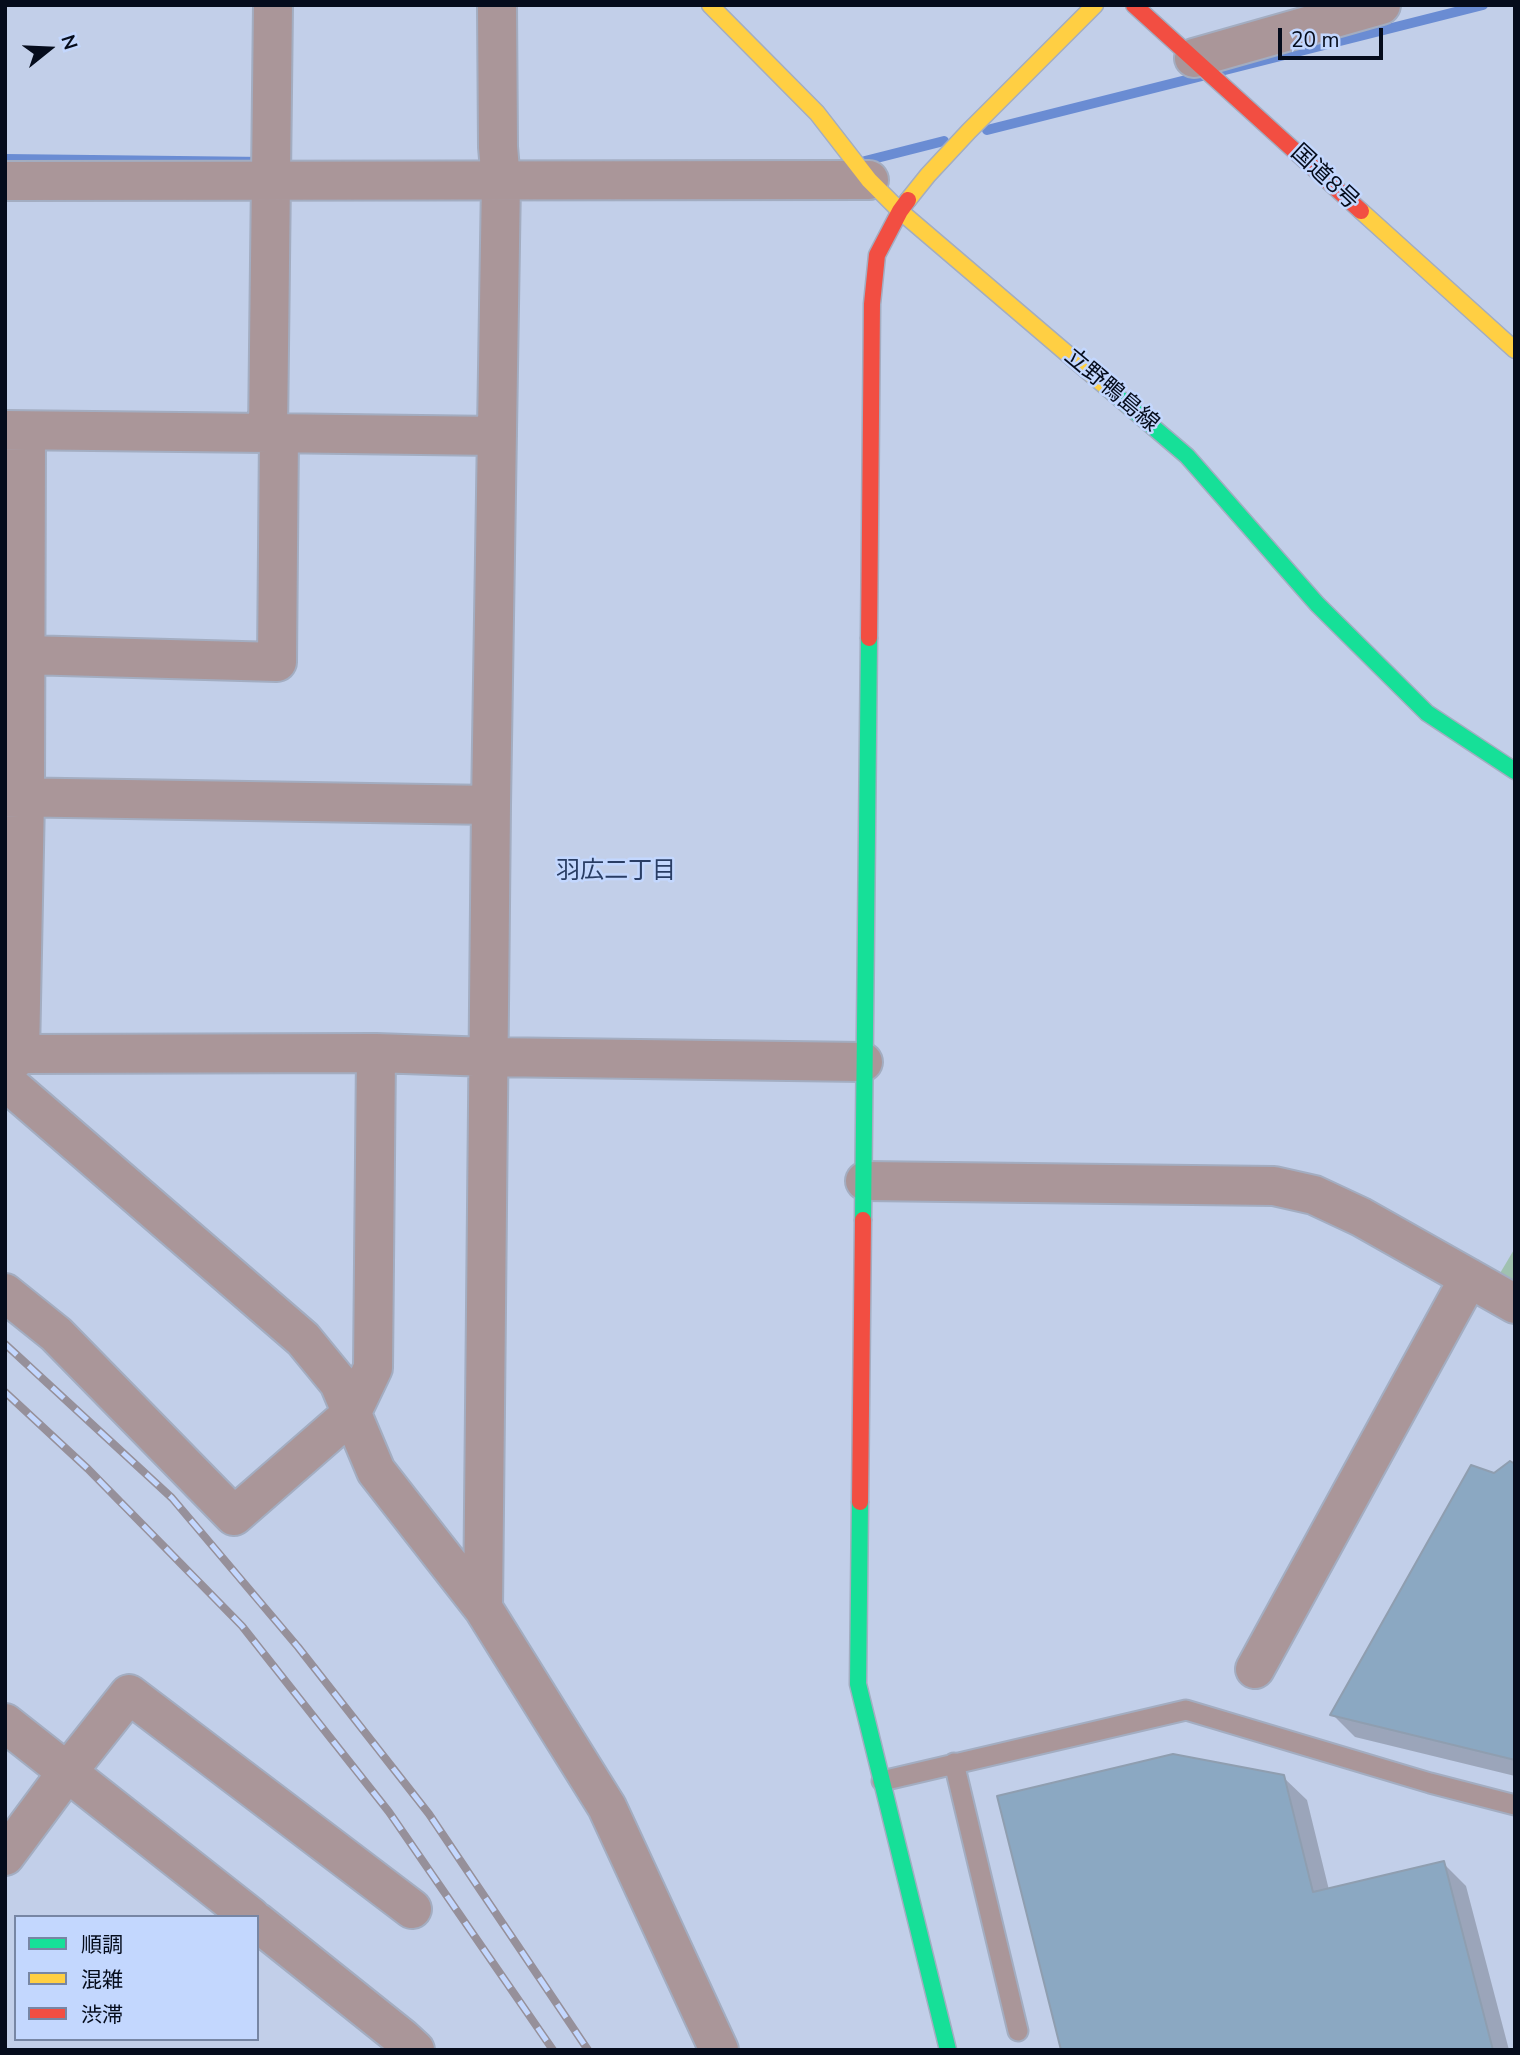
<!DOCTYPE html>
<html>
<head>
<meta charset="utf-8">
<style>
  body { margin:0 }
  #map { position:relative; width:1520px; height:2055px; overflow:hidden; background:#c2cfe9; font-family:"Nunito Sans","Noto Sans JP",sans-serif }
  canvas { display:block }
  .frame { position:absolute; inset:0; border:7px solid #050c1c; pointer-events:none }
  .legend { position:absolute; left:14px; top:1915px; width:245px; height:126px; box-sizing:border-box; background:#c3d7fe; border:2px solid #7786a4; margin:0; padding:9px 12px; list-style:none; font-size:21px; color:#050c1c }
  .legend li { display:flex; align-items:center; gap:14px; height:35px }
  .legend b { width:35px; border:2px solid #7786a4 }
  .north { position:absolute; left:14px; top:14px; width:70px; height:70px; -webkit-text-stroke:5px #c3d7fe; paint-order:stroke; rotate:72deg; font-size:19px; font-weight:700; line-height:28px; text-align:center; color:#050c1c }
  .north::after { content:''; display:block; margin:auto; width:24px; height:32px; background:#050c1c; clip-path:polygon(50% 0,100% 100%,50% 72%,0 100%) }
  .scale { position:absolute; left:1278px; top:28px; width:105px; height:32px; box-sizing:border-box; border:4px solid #050c1c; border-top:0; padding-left:9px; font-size:21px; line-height:24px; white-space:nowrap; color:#050c1c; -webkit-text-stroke:5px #c3d7fe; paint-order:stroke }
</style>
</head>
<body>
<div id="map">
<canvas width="1520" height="2055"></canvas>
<div class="frame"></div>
<ul class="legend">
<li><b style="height:9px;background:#16e098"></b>順調</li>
<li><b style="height:9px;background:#ffcf43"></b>混雑</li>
<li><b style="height:9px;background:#f24e42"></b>渋滞</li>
</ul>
<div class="north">N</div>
<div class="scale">20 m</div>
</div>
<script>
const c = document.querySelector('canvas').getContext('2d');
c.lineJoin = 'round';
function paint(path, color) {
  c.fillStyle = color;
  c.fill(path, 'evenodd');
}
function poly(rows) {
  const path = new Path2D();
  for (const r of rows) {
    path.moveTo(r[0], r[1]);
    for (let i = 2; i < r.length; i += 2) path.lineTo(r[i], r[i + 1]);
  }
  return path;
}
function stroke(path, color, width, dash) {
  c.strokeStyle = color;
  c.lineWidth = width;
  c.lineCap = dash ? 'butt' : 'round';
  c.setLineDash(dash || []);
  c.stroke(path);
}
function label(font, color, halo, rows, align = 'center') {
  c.font = font + ' "Nunito Sans","Noto Sans JP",sans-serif';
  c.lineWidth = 5;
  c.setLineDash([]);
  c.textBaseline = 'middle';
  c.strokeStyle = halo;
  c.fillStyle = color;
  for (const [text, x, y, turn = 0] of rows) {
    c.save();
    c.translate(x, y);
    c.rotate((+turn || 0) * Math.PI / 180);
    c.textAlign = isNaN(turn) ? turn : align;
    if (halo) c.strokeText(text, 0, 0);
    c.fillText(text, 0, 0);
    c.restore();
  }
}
const green = poly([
  [1515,1248,1515,1304,1490,1290]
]);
const shadow = poly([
  [1515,1466,1515,1776,1355,1737,1332,1714,1494,1475],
  [1283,1777,1307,1800,1329,1890,1443,1863,1466,1886,1509,2050,1063,2050]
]);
const stream = poly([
  [1221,71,1483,5],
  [987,130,1202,76],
  [5,159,265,162],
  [865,161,944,141]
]);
const building = poly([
  [1510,1461,1515,1464,1515,1760,1330,1715,1471,1465,1494,1473,1510,1461],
  [1173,1754,1284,1775,1313,1892,1444,1861,1493,2050,1061,2050,997,1796,1173,1754]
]);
const lane = poly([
  [954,1763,1018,2031],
  [882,1781,1186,1710,1430,1783,1515,1805]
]);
const street = poly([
  [273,5,268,433,497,436],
  [1194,58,1381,5],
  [5,181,869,180],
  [5,430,268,433],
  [26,655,277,662,279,433],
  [5,797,491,805],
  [20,1054,25,798,26,431],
  [5,1069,20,1054,376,1053,489,1057,863,1062],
  [5,1081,303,1339,339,1383,376,1471,483,1608,607,1807,719,2050],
  [865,1181,1274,1186,1314,1195,1361,1217,1515,1304],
  [5,1293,56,1334,234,1516,351,1414,373,1368,376,1053],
  [483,1608,491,805,501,181,498,147,497,5],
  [1255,1669,1469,1278],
  [5,1723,251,1917],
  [5,1856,68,1771,129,1694,412,1909],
  [257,1922,402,2038,415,2050]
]);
const fast = poly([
  [1105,386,1187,456,1317,604,1427,713,1515,771],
  [863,1220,869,638],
  [860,1502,858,1684,948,2050]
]);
const slow = poly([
  [710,5,817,113,869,180,900,211,1105,386],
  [908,200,928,175,969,131,1095,5],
  [1361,211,1515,350]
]);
const jam = poly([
  [1134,5,1361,211],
  [869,638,872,304,877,255,900,211,908,200],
  [860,1502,863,1220]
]);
const rail = poly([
  [5,1344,172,1498,298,1647,429,1814,588,2050],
  [5,1392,88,1469,242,1626,389,1812,553,2050]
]);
const streetNames = [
  ["国道8号",1324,178,43],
  ["立野鴨島線",1111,391,40]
];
const neighbourhoodNames = [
  ["羽広二丁目",616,872]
];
paint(green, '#a0c1b0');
paint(shadow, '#0003');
stroke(stream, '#6a8cd3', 10);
paint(building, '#8ba8c2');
stroke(building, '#8f9eb0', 2);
stroke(lane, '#a3adc1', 23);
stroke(street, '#a3adc1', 42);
stroke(fast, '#a3adc1', 19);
stroke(slow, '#a3adc1', 19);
stroke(jam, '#a3adc1', 19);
stroke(lane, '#aa9699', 19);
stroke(street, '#aa9699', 38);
stroke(fast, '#16e098', 16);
stroke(slow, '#ffcf43', 16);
stroke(jam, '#f24e42', 16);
stroke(rail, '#96909a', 8);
stroke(rail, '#c3d7fe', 5, [16]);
label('23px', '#050c1c', '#c3d7fe', streetNames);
label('24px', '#293d64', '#c3d7fe', neighbourhoodNames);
</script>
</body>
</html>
